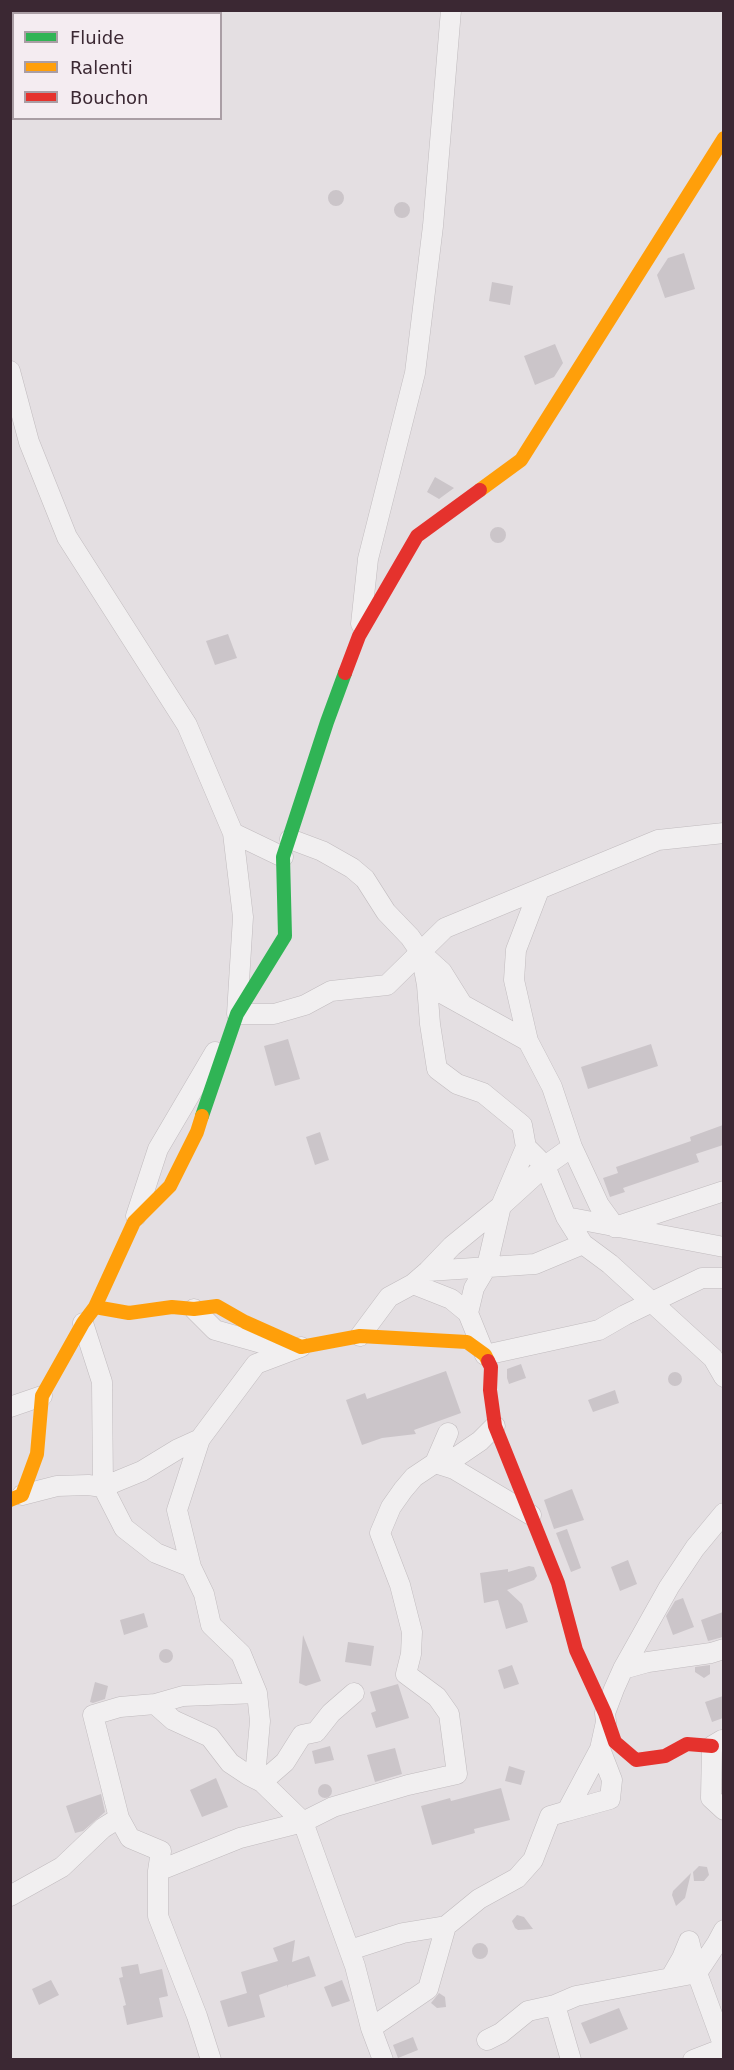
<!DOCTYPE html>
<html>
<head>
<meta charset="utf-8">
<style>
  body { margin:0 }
  #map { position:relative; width:734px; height:2070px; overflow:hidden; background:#e4dfe2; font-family:"DejaVu Sans",sans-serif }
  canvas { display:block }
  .frame { position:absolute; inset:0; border:12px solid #3b2833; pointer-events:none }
  .legend { position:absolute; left:12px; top:12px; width:210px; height:108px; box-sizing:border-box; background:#f4ecf1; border:2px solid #aa9ea5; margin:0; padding:8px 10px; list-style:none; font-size:18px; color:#3b2833 }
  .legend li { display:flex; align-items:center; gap:12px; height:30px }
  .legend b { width:30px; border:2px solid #aa9ea5 }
</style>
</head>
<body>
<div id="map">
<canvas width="734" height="2070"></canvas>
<div class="frame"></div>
<ul class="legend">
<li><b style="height:8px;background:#30b455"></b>Fluide</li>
<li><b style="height:8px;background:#ff9f0a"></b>Ralenti</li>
<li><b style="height:8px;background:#e5322d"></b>Bouchon</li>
</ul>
</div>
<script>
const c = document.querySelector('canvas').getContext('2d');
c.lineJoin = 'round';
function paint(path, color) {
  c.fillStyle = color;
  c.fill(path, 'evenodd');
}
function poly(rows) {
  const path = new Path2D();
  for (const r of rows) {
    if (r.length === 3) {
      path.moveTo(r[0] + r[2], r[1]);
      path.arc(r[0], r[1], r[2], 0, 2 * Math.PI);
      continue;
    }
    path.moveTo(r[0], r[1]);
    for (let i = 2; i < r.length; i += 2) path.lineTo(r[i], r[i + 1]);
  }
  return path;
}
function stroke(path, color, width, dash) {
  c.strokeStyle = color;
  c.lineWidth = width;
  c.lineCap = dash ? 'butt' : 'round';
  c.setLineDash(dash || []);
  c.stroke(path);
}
const building = poly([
  [336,198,8],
  [402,210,8],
  [684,253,695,289,665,298,657,275,668,258],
  [492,282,513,286,510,305,489,301],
  [555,344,563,363,554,377,535,385,524,356],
  [435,477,454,488,439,499,427,492],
  [498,535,8],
  [228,634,237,658,215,665,206,641],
  [288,1039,300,1079,275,1086,264,1046],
  [651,1044,658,1066,588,1089,581,1067],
  [723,1125,723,1145,696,1154,699,1162,623,1188,625,1192,610,1197,603,1178,618,1173,616,1167,691,1141,690,1137],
  [320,1132,329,1160,315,1165,306,1137],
  [521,1364,526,1378,509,1384,507,1378,507,1369],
  [446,1371,461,1413,414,1430,416,1434,382,1438,362,1445,346,1400,365,1393,367,1399],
  [675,1379,7],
  [615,1390,619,1403,593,1412,588,1400],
  [572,1489,584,1520,554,1529,544,1500],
  [567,1529,581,1568,571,1572,556,1533],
  [628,1560,637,1584,620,1591,611,1567],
  [529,1566,534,1567,537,1576,534,1580,507,1590,522,1604,528,1622,506,1629,498,1600,484,1603,480,1573,508,1569,508,1572],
  [683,1598,694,1627,673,1635,666,1616,675,1601],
  [723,1612,723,1637,708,1641,701,1620],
  [144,1613,148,1627,124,1635,120,1620],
  [303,1635,321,1681,306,1686,299,1683],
  [348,1642,374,1646,371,1666,345,1662],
  [166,1656,7],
  [512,1665,519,1684,504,1689,498,1670],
  [710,1665,710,1674,704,1678,695,1672,695,1667],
  [95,1682,108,1686,105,1699,93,1703,90,1702],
  [398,1684,409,1718,376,1728,371,1713,376,1711,370,1692],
  [723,1696,723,1718,712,1722,705,1702],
  [330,1746,334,1760,315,1764,312,1751],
  [395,1748,402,1774,375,1782,367,1755],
  [509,1766,525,1771,521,1785,505,1781],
  [216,1778,228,1807,202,1817,190,1790],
  [325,1791,7],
  [501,1788,510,1820,474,1829,475,1833,432,1845,421,1806,450,1798,451,1801],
  [101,1794,105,1812,83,1831,75,1833,66,1806],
  [699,1866,707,1867,709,1875,704,1881,694,1881,693,1872],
  [691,1873,685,1898,676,1906,672,1895,673,1891],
  [517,1915,524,1917,533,1929,518,1930,515,1928,512,1921],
  [295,1940,292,1962,309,1956,316,1976,288,1985,288,1988,287,1985,259,1995,265,2017,228,2027,220,2001,247,1993,241,1972,278,1961,273,1948],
  [480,1951,8],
  [138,1964,140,1974,162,1969,168,1996,159,1998,163,2017,127,2025,123,2006,126,2005,119,1978,123,1977,121,1967],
  [51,1980,59,1995,39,2005,32,1989],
  [342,1980,350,2001,332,2007,324,1987],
  [439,1993,445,1997,446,2007,437,2008,431,2003],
  [619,2008,628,2029,590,2044,581,2023],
  [413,2037,418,2050,398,2058,393,2045]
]);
const street = poly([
  [10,371,29,442,67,537,187,725,233,833,283,857],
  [361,624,368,559,415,373,433,226,451,10],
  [233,833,243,917,237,1014,274,1014,305,1005,331,991,387,985,445,928,658,840,724,833],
  [290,839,322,851,352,868,365,879,386,912,410,937,421,953,427,985,430,1024,437,1069,457,1084,483,1093,522,1125,526,1147,501,1206,487,1266,474,1288,468,1313,485,1355,599,1330,625,1315,702,1278,724,1278],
  [421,953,442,972,462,1004],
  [427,985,528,1041,552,1087,572,1147,599,1205,615,1227,724,1191],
  [528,1041,514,980,516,950,539,890],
  [526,1147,545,1166,566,1217,583,1244,610,1264,713,1358,724,1377],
  [136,1216,158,1149,215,1052],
  [566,1217,724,1247],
  [428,1271,535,1264,583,1244],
  [413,1284,451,1299,468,1313],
  [194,1309,215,1330,261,1343,275,1344],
  [83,1323,102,1382,103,1487,142,1471,178,1449,200,1439,256,1364,301,1347],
  [360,1336,389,1297,413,1284,428,1271,452,1246,501,1206,545,1166,572,1147],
  [10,1407,42,1396],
  [200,1439,177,1510,191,1567,204,1594,211,1625,241,1654,257,1693,260,1721,256,1766,262,1782,303,1822,355,1966,371,2028,383,2060],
  [435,1463,454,1469,531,1515],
  [435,1463,458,1456,480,1441,495,1426],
  [22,1495,57,1486,88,1485,103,1487,124,1528,156,1553,191,1567],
  [623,1669,669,1587,695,1548,724,1513],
  [155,1704,173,1720,210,1737,230,1763,248,1775,262,1782,285,1762,302,1735,316,1732,331,1713,354,1693],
  [722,1740,712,1746,711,1798,724,1810],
  [567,1811,610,1799,612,1780,600,1749],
  [158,1871,240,1838,303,1822,333,1807,408,1785,457,1774,449,1714,437,1697,406,1674,411,1654,412,1632,400,1585,380,1533,391,1507,403,1490,414,1477,435,1463,448,1433],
  [10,1896,62,1867,103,1828,119,1818],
  [350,1950,403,1933,446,1926],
  [671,1977,682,1958,689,1941,697,1973,724,2047],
  [555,2005,571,2060],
  [371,2028,428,1989,446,1926,479,1899,517,1878,533,1860,550,1816,567,1811,600,1749,606,1722,605,1713,614,1689,623,1669,648,1662,711,1653,724,1649],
  [487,2040,501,2033,528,2011,555,2005,576,1996,697,1973,717,1943,724,1930],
  [211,2060,197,2016,158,1916,158,1871,161,1851,130,1838,119,1818,93,1715,120,1707,155,1704,183,1696,257,1693],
  [693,2060,724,2048]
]);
const fast = poly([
  [202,1116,237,1014,285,936,283,857,327,722,345,673]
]);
const slow = poly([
  [480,490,521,460,724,138],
  [95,1307,129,1313,172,1307,194,1309,217,1306,245,1322,301,1347,360,1336,467,1342,485,1355,488,1361],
  [10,1500,22,1495,37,1454,42,1396,83,1323,95,1307,134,1222,170,1186,197,1132,202,1116]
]);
const jam = poly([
  [345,673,359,636,417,536,480,490],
  [488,1361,491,1367,490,1390,495,1426,558,1583,576,1650,605,1713,615,1742,636,1760,665,1756,687,1744,712,1746]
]);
paint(building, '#cbc5c9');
stroke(street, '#c0bbbe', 21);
stroke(street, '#f1eff0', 20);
stroke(fast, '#30b455', 14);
stroke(slow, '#ff9f0a', 14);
stroke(jam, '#e5322d', 14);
</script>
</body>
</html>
